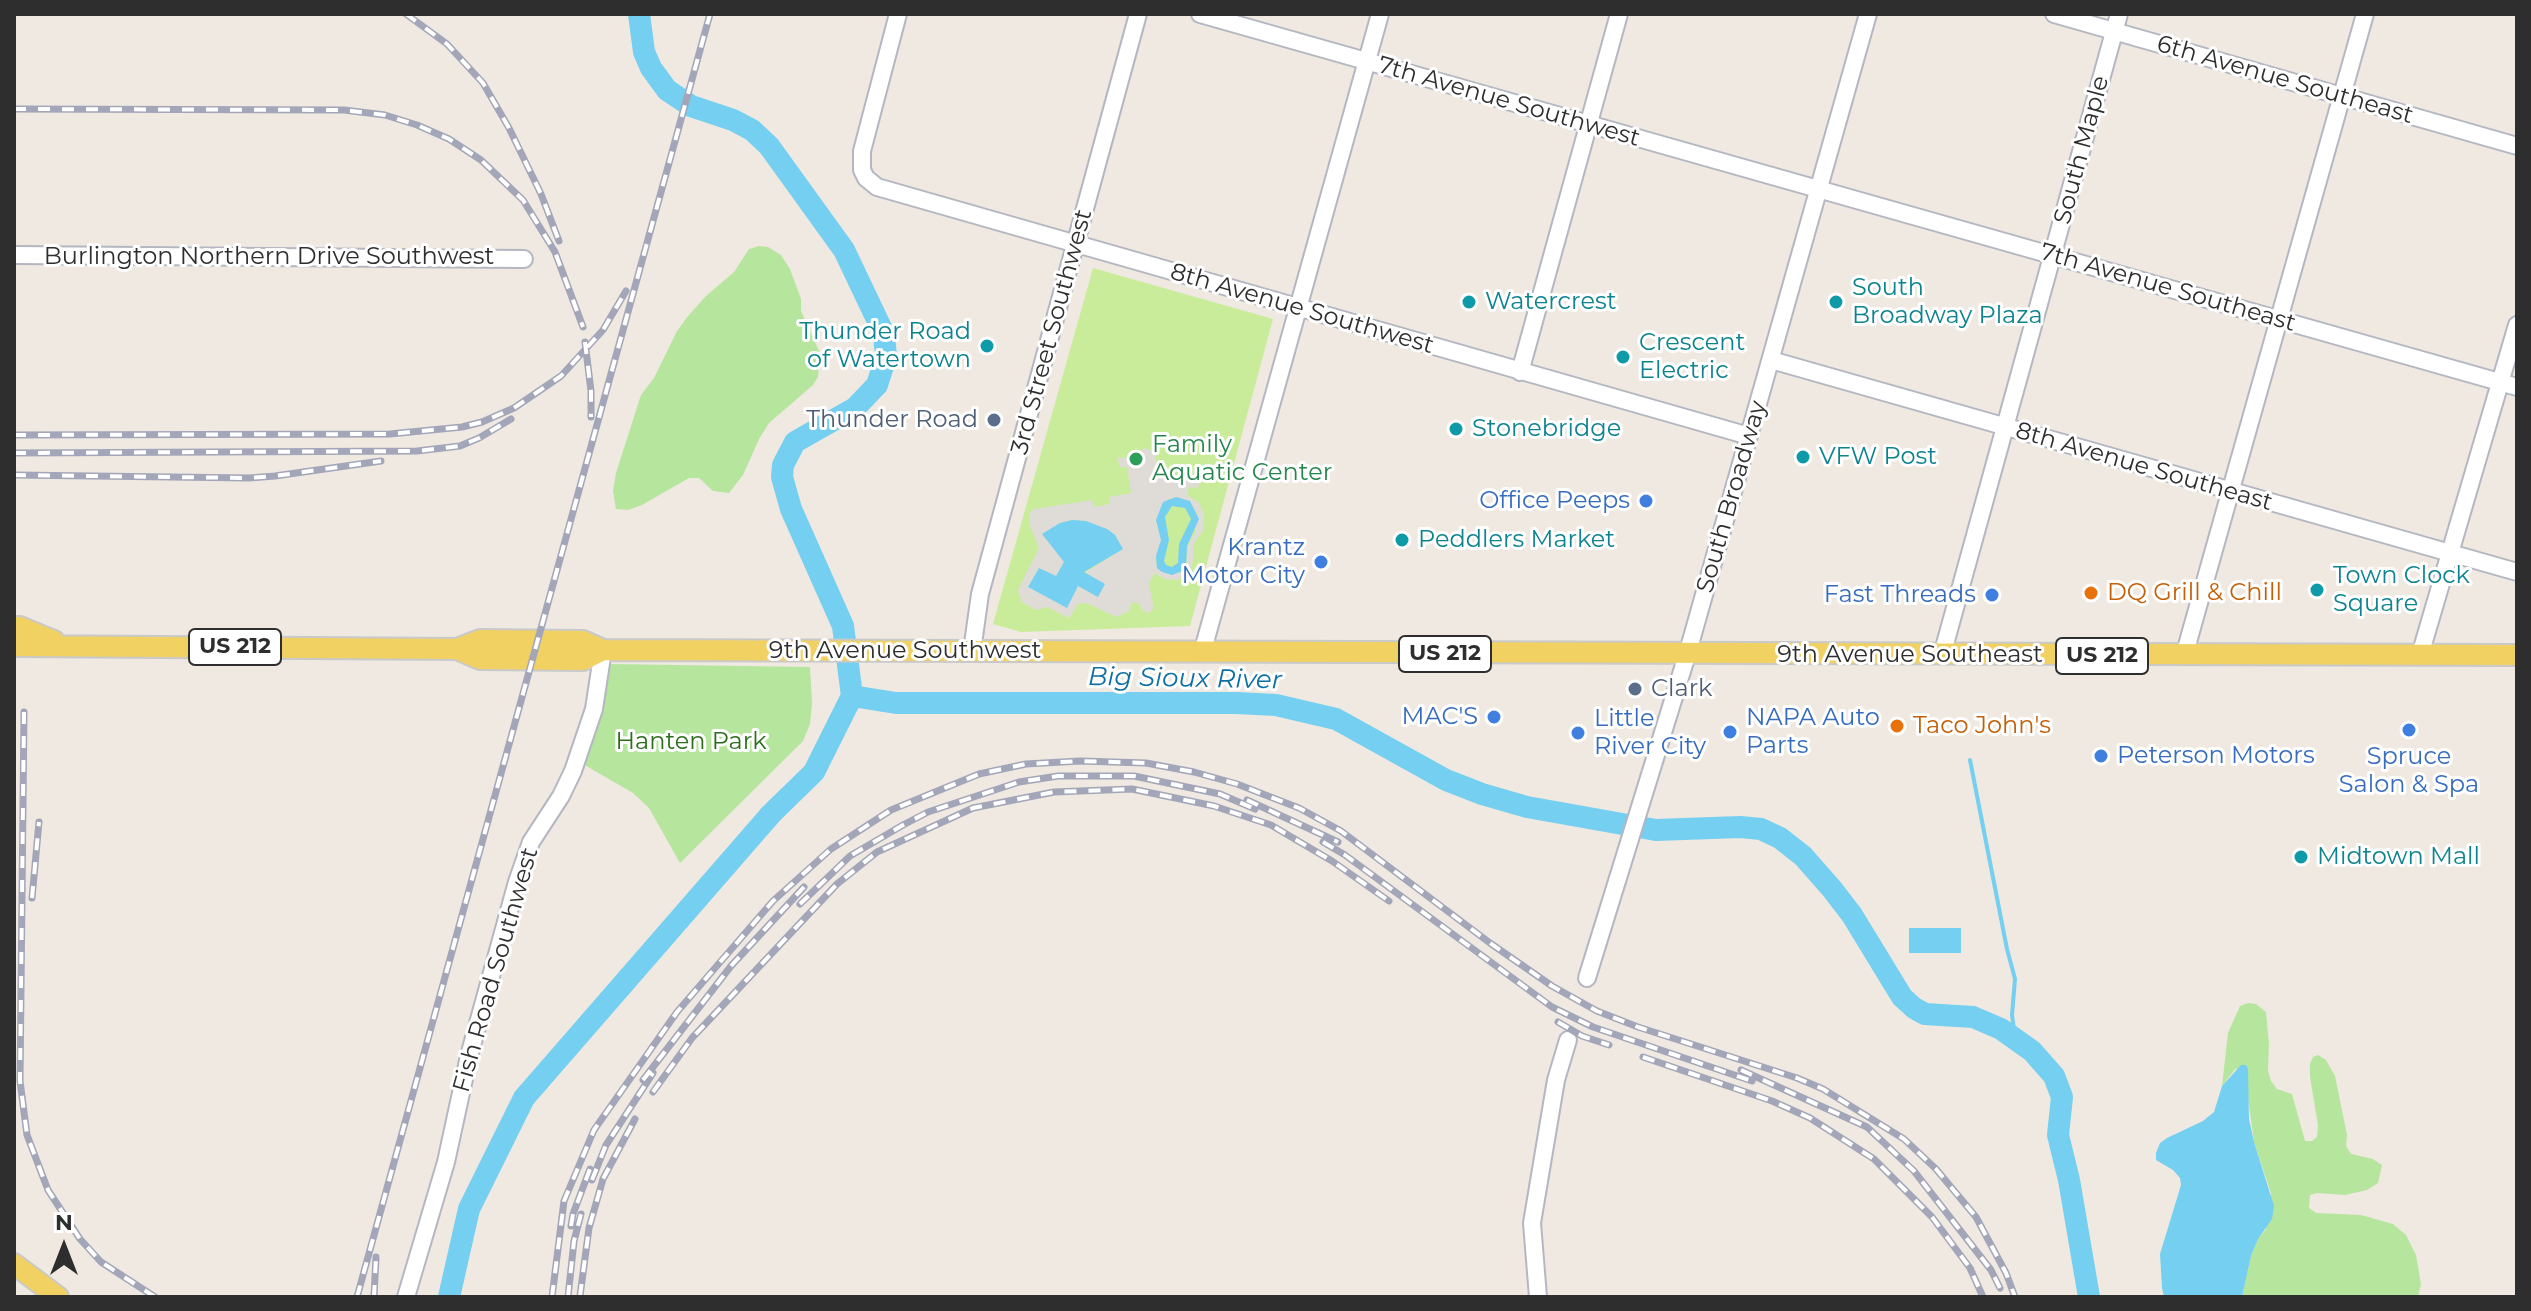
<!DOCTYPE html>
<html>
<head>
<meta charset="utf-8">
<style>
  body { margin:0 }
  #map { position:relative; width:2531px; height:1311px; overflow:hidden; background:#efe9e1; font-family:Montserrat,sans-serif }
  canvas { display:block }
  .frame { position:absolute; inset:0; border:16px solid #2e2e2e; pointer-events:none }
  .north { position:absolute; left:24px; top:1207px; width:80px; height:80px; -webkit-text-stroke:6px #fff; paint-order:stroke; rotate:0deg; font-size:22px; font-weight:700; line-height:32px; text-align:center; color:#2e2e2e }
  .north::after { content:''; display:block; margin:auto; width:28px; height:36px; background:#2e2e2e; clip-path:polygon(50% 0,100% 100%,50% 72%,0 100%) }
</style>
</head>
<body>
<div id="map">
<canvas width="2531" height="1311"></canvas>
<div class="frame"></div>
<div class="north">N</div>
</div>
<script>
const c = document.querySelector('canvas').getContext('2d');
c.lineJoin = 'round';
function paint(path, color) {
  c.fillStyle = color;
  c.fill(path, 'evenodd');
}
function poly(rows) {
  const path = new Path2D();
  for (const r of rows) {
    path.moveTo(r[0], r[1]);
    for (let i = 2; i < r.length; i += 2) path.lineTo(r[i], r[i + 1]);
  }
  return path;
}
function stroke(path, color, width, dash) {
  c.strokeStyle = color;
  c.lineWidth = width;
  c.lineCap = dash ? 'butt' : 'round';
  c.setLineDash(dash || []);
  c.stroke(path);
}
function label(font, color, halo, rows, align = 'center') {
  c.font = font + ' Montserrat,sans-serif';
  c.lineWidth = 6;
  c.setLineDash([]);
  c.textBaseline = 'middle';
  c.strokeStyle = halo;
  c.fillStyle = color;
  for (const [text, x, y, turn = 0] of rows) {
    c.save();
    c.translate(x, y);
    c.rotate((+turn || 0) * Math.PI / 180);
    c.textAlign = isNaN(turn) ? turn : align;
    if (halo) c.strokeText(text, 0, 0);
    c.fillText(text, 0, 0);
    c.restore();
  }
}
const green = poly([
  [759,246,768,247,781,255,790,269,801,299,801,311,820,353,818,377,813,385,769,423,759,439,743,475,729,493,713,491,699,478,689,478,642,505,628,510,616,509,613,491,616,473,641,395,654,378,677,331,688,316,706,296,734,272,749,249],
  [609,664,810,667,812,703,810,724,803,741,680,863,649,808,633,793,583,764,600,716],
  [2248,1003,2256,1004,2266,1012,2269,1044,2268,1071,2271,1081,2277,1089,2292,1094,2305,1141,2312,1141,2317,1137,2318,1125,2310,1077,2310,1064,2313,1057,2318,1055,2326,1060,2335,1076,2347,1135,2346,1146,2351,1154,2373,1159,2382,1165,2378,1183,2367,1190,2345,1195,2317,1193,2310,1195,2309,1208,2316,1213,2361,1215,2393,1224,2406,1235,2416,1255,2421,1284,2418,1297,2242,1297,2251,1256,2258,1239,2266,1229,2271,1193,2254,1142,2248,1098,2236,1068,2222,1086,2228,1033,2240,1006]
]);
const pitch = poly([
  [1093,268,1273,319,1190,626,1021,632,993,624]
]);
const plaza = poly([
  [1144,448,1156,452,1156,466,1165,474,1175,476,1184,471,1187,477,1201,474,1198,488,1189,487,1187,495,1199,503,1204,516,1203,530,1193,545,1193,560,1190,572,1177,580,1165,579,1154,573,1149,584,1154,609,1148,613,1142,610,1140,604,1132,602,1129,611,1116,617,1087,603,1078,604,1069,618,1047,607,1036,610,1022,602,1018,590,1039,548,1029,523,1030,512,1034,509,1092,500,1094,507,1110,504,1109,497,1131,493,1127,467,1120,467,1117,457,1130,459],
  [1168,499,1197,512,1195,533,1189,542,1186,566,1157,568,1156,556,1161,543],
  [1072,520,1086,521,1123,549,1084,573,1029,587,1039,568,1056,577,1064,562,1060,523]
]);
const water = poly([
  [1176,497,1190,501,1199,519,1187,546,1186,566,1183,571,1172,575,1162,572,1157,568,1156,556,1161,540,1156,520,1163,502],
  [1172,506,1185,508,1191,519,1179,544,1178,563,1172,567,1166,565,1164,561,1169,540,1165,517],
  [1072,520,1086,521,1107,529,1115,535,1123,549,1084,572,1105,584,1098,597,1078,586,1067,608,1028,587,1039,568,1056,576,1064,562,1042,534,1060,523],
  [1909,928,1961,928,1961,953,1909,953],
  [2241,1065,2246,1065,2248,1069,2249,1119,2254,1142,2274,1206,2272,1219,2258,1239,2251,1256,2242,1297,2164,1297,2162,1288,2160,1254,2181,1185,2180,1178,2173,1170,2156,1160,2156,1153,2160,1143,2167,1138,2203,1121,2214,1112,2222,1086]
]);
const stream = poly([
  [1970,760,2007,949,2015,979,2012,1015,2015,1037]
]);
const river = poly([
  [639,14,644,52,651,68,667,90,691,106,733,120,752,130,769,146,844,250,884,334,886,357,877,385,855,408,795,442,783,465,782,477,791,509,843,626,852,696],
  [852,696,896,703,1236,703,1276,705,1336,719,1446,780,1482,794,1527,807,1656,830,1740,827,1761,829,1780,838,1803,856,1832,889,1852,915,1902,997,1914,1008,1925,1014,1973,1017,2001,1029,2032,1051,2054,1076,2062,1097,2058,1135,2069,1180,2089,1297],
  [449,1297,469,1209,524,1098,771,814,814,772,852,696]
]);
const minor = poly([
  [898,14,862,151,862,170,866,178,877,187,1749,436],
  [1200,14,2517,387],
  [2054,14,2517,146],
  [14,255,524,259],
  [1771,360,2517,572],
  [1520,372,1619,14],
  [972,651,980,594,1138,14],
  [1202,653,1380,14],
  [1942,655,2119,14],
  [2420,655,2517,325],
  [2184,656,2365,14],
  [1587,978,1687,655,1868,14],
  [406,1297,446,1162,469,1056,517,882,531,842,561,796,573,771,594,709,603,650],
  [1538,1297,1532,1223,1556,1080,1568,1040]
]);
const major = poly([
  [14,627,20,627,54,641],
  [14,646,457,649,480,640,583,641,603,650,2517,655],
  [457,649,480,659,583,660,603,650],
  [14,1264,58,1297]
]);
const rail = poly([
  [406,14,447,44,483,83,509,128,541,194,559,241],
  [14,109,344,110,385,115,417,125,449,139,481,160,523,200,555,252,583,327],
  [585,342,591,391,591,417],
  [14,435,390,434,462,427,482,422,514,408,561,376,603,330,626,291],
  [14,453,417,451,460,446,479,438,511,419],
  [14,475,249,478,275,476,381,461],
  [24,712,20,1081,27,1135,48,1190,80,1239,101,1262,155,1297],
  [1247,800,1338,842],
  [1323,842,1345,855,1552,1007,1593,1027,1752,1081],
  [32,898,39,822],
  [800,904,850,856,903,825,928,812,1019,782,1058,776,1134,776,1220,794,1255,809],
  [1558,1022,1582,1036,1609,1045],
  [1643,1057,1772,1101,1810,1118,1874,1159,1932,1217,1970,1268,1983,1297],
  [1741,1070,1867,1127,1914,1171,1991,1270,2000,1288],
  [643,1080,731,966,804,887],
  [653,1092,692,1038,837,884,877,852,973,808,1054,792,1132,789,1214,806,1271,825,1332,861,1389,901],
  [592,1180,606,1145,653,1073],
  [571,1226,573,1214,590,1169],
  [580,1296,589,1228,603,1179,635,1119],
  [357,1297,710,14],
  [374,1297,376,1257],
  [552,1297,564,1201,594,1130,677,1012,773,901,831,849,891,810,979,774,1026,764,1080,761,1146,763,1194,772,1237,784,1299,808,1341,831,1490,943,1552,986,1597,1011,1638,1027,1797,1078,1823,1089,1904,1139,1936,1169,1976,1217,2006,1273,2015,1297],
  [568,1297,574,1241,581,1214]
]);
const markers = [
  [1469,302,8,"#0f9aa8"],
  [1836,302,8,"#0f9aa8"],
  [987,346,8,"#0f9aa8"],
  [1623,357,8,"#0f9aa8"],
  [994,420,8,"#5c6f8a"],
  [1456,429,8,"#0f9aa8"],
  [1803,457,8,"#0f9aa8"],
  [1136,459,8,"#2e9e5b"],
  [1646,501,8,"#3f7fe0"],
  [1402,540,8,"#0f9aa8"],
  [1321,562,8,"#3f7fe0"],
  [2317,590,8,"#0f9aa8"],
  [2091,593,8,"#e8710a"],
  [1992,595,8,"#3f7fe0"],
  [1635,689,8,"#5c6f8a"],
  [1494,717,8,"#3f7fe0"],
  [1897,726,8,"#e8710a"],
  [2409,730,8,"#3f7fe0"],
  [1730,732,8,"#3f7fe0"],
  [1578,733,8,"#3f7fe0"],
  [2101,756,8,"#3f7fe0"],
  [2301,857,8,"#0f9aa8"]
];
const shields = [
  [235,647,92],
  [1445,654,92],
  [2102,656,92]
];
const shieldNames = [
  ["US 212",235,647],
  ["US 212",1445,654],
  ["US 212",2102,656]
];
const streetNames = [
  ["6th Avenue Southeast",2285,80,16],
  ["7th Avenue Southwest",1509,102,16],
  ["South Maple",2082,150,-75],
  ["Burlington Northern Drive Southwest",269,257],
  ["7th Avenue Southeast",2168,288,16],
  ["8th Avenue Southwest",1302,309,16],
  ["3rd Street Southwest",1052,332,-75],
  ["8th Avenue Southeast",2144,467,16],
  ["South Broadway",1732,497,-74],
  ["9th Avenue Southwest",905,651],
  ["9th Avenue Southeast",1910,655],
  ["Fish Road Southwest",496,970,-74]
];
const cultureNames = [
  ["South",1852,288],
  ["Broadway Plaza",1852,316],
  ["Watercrest",1485,302],
  ["Thunder Road",971,332,"right"],
  ["of Watertown",971,360,"right"],
  ["Crescent",1639,343],
  ["Electric",1639,371],
  ["Stonebridge",1472,429],
  ["VFW Post",1819,457],
  ["Peddlers Market",1418,540],
  ["Town Clock",2333,576],
  ["Square",2333,604],
  ["Midtown Mall",2317,857]
];
const serviceNames = [
  ["Thunder Road",978,420],
  ["Clark",1651,689,"left"]
];
const leisureNames = [
  ["Family",1152,445],
  ["Aquatic Center",1152,473]
];
const shopNames = [
  ["Office Peeps",1630,501],
  ["Krantz",1305,548],
  ["Motor City",1305,576],
  ["Fast Threads",1976,595],
  ["MAC'S",1478,717],
  ["NAPA Auto",1746,718,"left"],
  ["Parts",1746,746,"left"],
  ["Little",1594,719,"left"],
  ["River City",1594,747,"left"],
  ["Peterson Motors",2117,756,"left"],
  ["Spruce",2409,757,"center"],
  ["Salon & Spa",2409,785,"center"]
];
const foodNames = [
  ["DQ Grill & Chill",2107,593],
  ["Taco John's",1913,726]
];
const parkNames = [
  ["Hanten Park",691,742]
];
const waterNames = [
  ["Big Sioux River",1185,679,1]
];
paint(green, '#b6e59e');
paint(pitch, '#c9ec9a');
paint(plaza, '#dfdcd8');
paint(water, '#75cff0');
stroke(stream, '#75cff0', 4);
stroke(river, '#75cff0', 22);
stroke(minor, '#b4b7c1', 20);
stroke(major, '#c9c9c9', 24);
stroke(minor, '#fff', 16);
stroke(major, '#f2d163', 20);
stroke(rail, '#a3a6b8', 7);
stroke(rail, '#fff', 4, [12]);
for (const [x, y, r, color] of markers) {
  const dot = new Path2D();
  dot.arc(x, y, r, 0, 2 * Math.PI);
  c.fillStyle = color;
  c.fill(dot);
  stroke(dot, '#fff', 3);
}
for (const [x, y, w] of shields) {
  const box = new Path2D();
  box.roundRect(x - w / 2, y - 18, w, 36, 6);
  c.fillStyle = '#fff';
  c.fill(box);
  stroke(box, '#2e2e2e', 2);
}
label('bold 22px', '#2e2e2e', null, shieldNames);
label('24px', '#2e2e2e', '#fff', streetNames);
label('24px', '#0d838f', '#fff', cultureNames, 'left');
label('24px', '#4e5e75', '#fff', serviceNames, 'right');
label('24px', '#27864d', '#fff', leisureNames, 'left');
label('24px', '#366cbe', '#fff', shopNames, 'right');
label('24px', '#c56008', '#fff', foodNames, 'left');
label('24px', '#2c6e1b', '#fff', parkNames);
label('italic 26px', '#0d6fa3', '#fff', waterNames);
</script>
</body>
</html>
